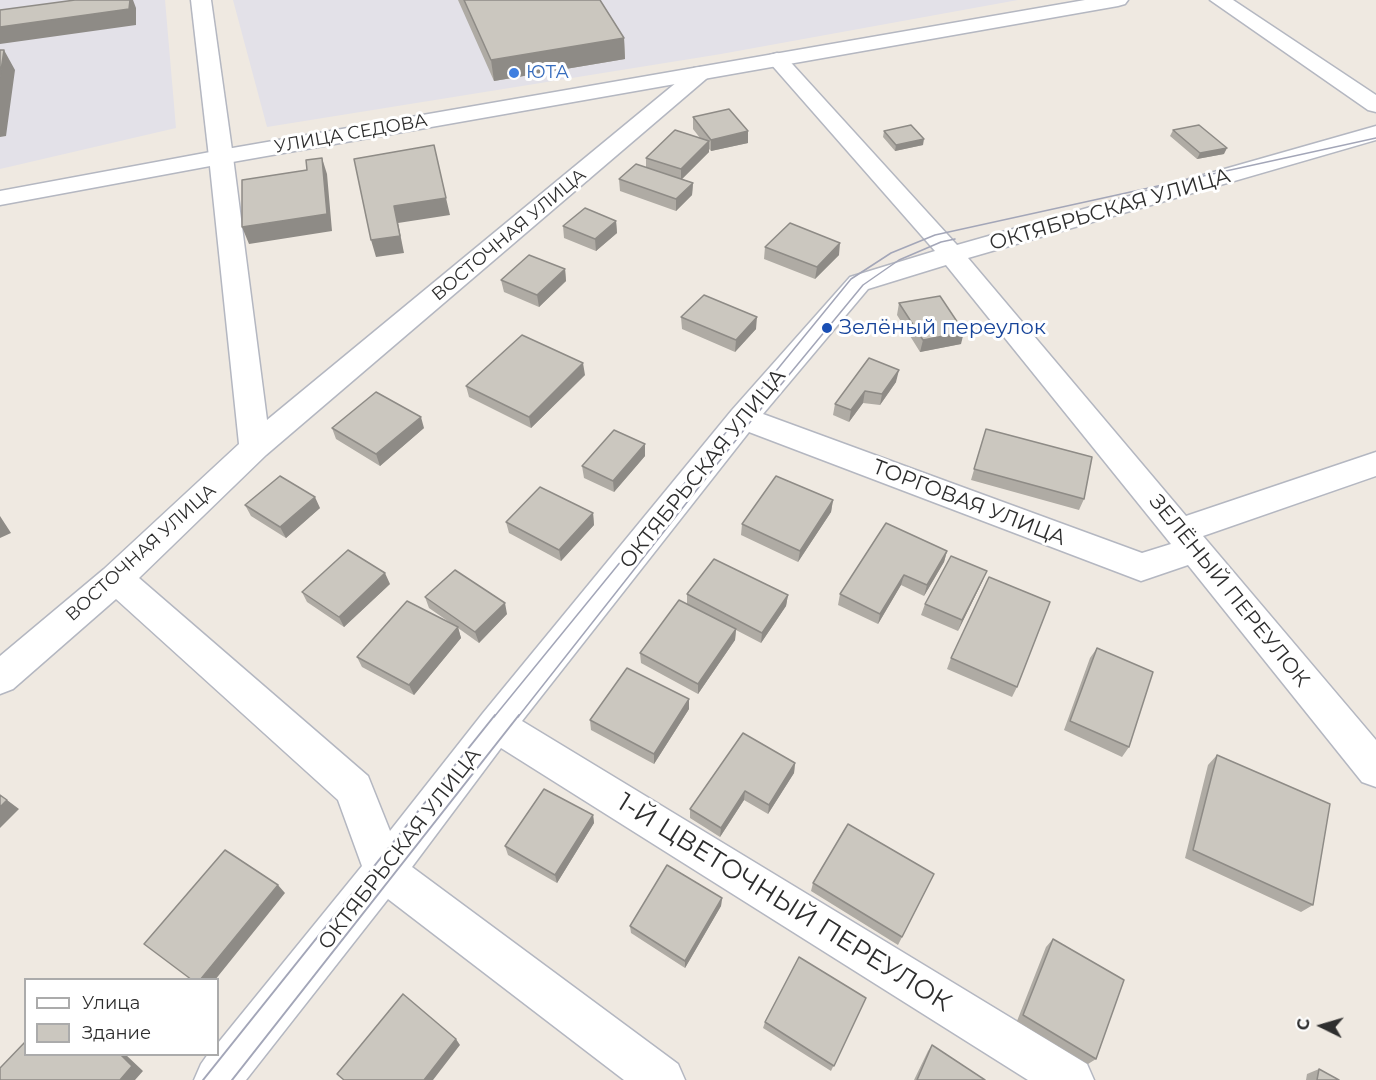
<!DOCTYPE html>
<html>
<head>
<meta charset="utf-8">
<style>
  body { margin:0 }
  #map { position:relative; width:1376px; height:1080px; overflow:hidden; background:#efe9e1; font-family:Montserrat,sans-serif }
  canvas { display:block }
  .legend { position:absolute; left:24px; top:978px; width:195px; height:78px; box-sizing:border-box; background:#fff; border:2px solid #ababab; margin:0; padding:8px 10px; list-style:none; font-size:18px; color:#2e2e2e }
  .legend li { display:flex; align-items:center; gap:12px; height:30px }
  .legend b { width:30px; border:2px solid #ababab }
  .north { position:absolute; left:1292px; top:996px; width:60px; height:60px; -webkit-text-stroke:4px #fff; paint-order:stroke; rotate:275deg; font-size:16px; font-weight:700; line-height:24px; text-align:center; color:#2e2e2e }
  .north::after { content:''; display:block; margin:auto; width:21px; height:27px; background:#2e2e2e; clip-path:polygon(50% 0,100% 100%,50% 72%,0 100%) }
</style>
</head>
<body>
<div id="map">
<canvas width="1376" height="1080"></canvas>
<ul class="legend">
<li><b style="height:8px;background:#fff"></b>Улица</li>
<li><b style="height:16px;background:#cbc7bf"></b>Здание</li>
</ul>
<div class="north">С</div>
</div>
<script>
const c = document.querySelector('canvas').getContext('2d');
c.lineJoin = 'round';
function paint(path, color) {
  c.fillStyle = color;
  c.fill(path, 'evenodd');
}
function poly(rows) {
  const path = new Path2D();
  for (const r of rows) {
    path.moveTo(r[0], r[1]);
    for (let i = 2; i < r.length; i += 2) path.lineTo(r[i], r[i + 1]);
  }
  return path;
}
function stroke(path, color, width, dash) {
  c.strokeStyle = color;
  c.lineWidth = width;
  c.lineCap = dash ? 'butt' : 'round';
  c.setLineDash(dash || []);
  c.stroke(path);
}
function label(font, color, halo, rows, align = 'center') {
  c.font = font + ' Montserrat,sans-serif';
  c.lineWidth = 6;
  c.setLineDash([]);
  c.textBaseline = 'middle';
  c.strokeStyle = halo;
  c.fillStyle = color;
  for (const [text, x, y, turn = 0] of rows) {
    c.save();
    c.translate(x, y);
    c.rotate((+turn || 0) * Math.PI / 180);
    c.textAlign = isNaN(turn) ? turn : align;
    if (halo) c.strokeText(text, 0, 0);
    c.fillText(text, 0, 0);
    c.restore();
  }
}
const industrial = poly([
  [0,0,165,0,176,128,0,169],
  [233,0,1018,0,721,54,267,127]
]);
const minor = poly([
  [1210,0,1233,0,1376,95,1376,112,1368,110,1210,0],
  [777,53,784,55,957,245,1376,126,1376,140,968,258,1186,516,1376,452,1376,476,1203,536,1376,740,1376,787,1362,782,1188,565,1141,581,749,432,522,721,1087,1064,1094,1080,1028,1080,501,748,412,867,678,1064,685,1080,624,1080,388,899,246,1080,194,1080,201,1064,208,1054,218,1054,218,1043,362,866,338,800,116,599,13,689,0,694,0,656,104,569,239,444,209,157,213,152,221,150,229,152,233,157,267,420,694,68,702,67,710,68,713,73,266,455,139,578,368,776,390,831,483,713,732,410,850,277,935,251,770,63,767,59,770,55,777,53],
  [946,265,1171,544,1142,553,763,414,868,289,946,265]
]);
const tertiary = poly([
  [191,0,211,0,233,157,229,162,221,164,213,162,209,157,191,0]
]);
const secondary = poly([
  [1085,0,1128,0,1125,4,1118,6,221,164,0,205,0,191,221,150,1085,0]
]);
const tramFar1 = poly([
  [494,717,851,279,891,253,935,235,1376,138],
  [518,717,751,421,863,285,899,260,941,242,955,239]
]);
const tram = poly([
  [203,1080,495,715],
  [232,1080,519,715]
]);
const wall = poly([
  [458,0,600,0,624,38,625,59,494,81],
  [693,117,748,131,748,143,711,151,709,149,709,152,682,179,693,183,692,195,676,211,620,191,619,179,646,168,646,158,700,138,693,129],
  [1173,130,1224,154,1197,159,1170,136],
  [884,131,923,145,895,151,883,137],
  [616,221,617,233,596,251,564,238,563,226],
  [765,247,839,255,815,279,764,259],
  [565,269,566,281,539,307,504,292,501,280],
  [899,303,961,344,920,352,897,315],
  [681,317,756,329,735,352,682,329],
  [869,358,896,382,880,405,863,403,849,422,833,415,835,404],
  [585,375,531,428,469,397,466,386],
  [332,428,424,428,380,466,336,439],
  [986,429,1084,499,1079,510,971,480],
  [645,456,614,492,584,478,582,466],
  [833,500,831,512,798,562,741,535,742,524],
  [245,505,320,508,286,538,251,516],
  [593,513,594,525,561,561,509,533,506,522],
  [947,551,944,562,924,596,901,585,878,624,838,605,840,594],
  [987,571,982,582,958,631,921,615,925,604],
  [390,584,344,627,307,602,302,592],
  [687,594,788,595,786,606,761,643,736,630,735,640,698,694,641,663,640,653,687,604],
  [425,597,507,614,479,643,458,628,461,638,414,695,362,667,357,657,452,624,429,608],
  [1097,648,1129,747,1122,757,1064,730,1090,658],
  [951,658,1017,687,1012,697,947,669],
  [689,709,654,764,591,730,590,720],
  [1217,755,1313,905,1301,912,1185,858,1208,765],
  [795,763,794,773,768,814,744,800,720,837,690,818,690,809],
  [593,815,594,823,557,883,508,855,505,846],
  [934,874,898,945,811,891,813,883],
  [722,898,721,906,685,968,631,933,630,926],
  [1053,939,1096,1059,1088,1064,1017,1021,1046,947],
  [866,998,831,1071,763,1028,765,1022],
  [932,1045,985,1080,914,1080,928,1051],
  [1319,1069,1339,1080,1306,1080,1307,1074]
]);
const shadedWall = poly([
  [130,0,133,0,136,8,136,25,0,44,0,27],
  [624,38,625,59,494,81,491,60],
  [4,50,15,70,6,136,0,137,0,77],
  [748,131,748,143,711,151,711,140],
  [924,139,923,145,895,151,896,145],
  [709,141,709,152,681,180,681,169],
  [1227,148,1224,154,1197,159,1200,153],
  [322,158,327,174,332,231,249,244,242,227],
  [693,183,692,195,676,211,676,199],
  [446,198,450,215,398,223,404,253,376,257,371,240,394,206],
  [616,221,617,233,596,251,595,239],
  [840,243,839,255,815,279,817,267],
  [565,269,566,281,539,307,537,295],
  [757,317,756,329,735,352,736,340],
  [964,332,961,344,920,352,923,340],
  [583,363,585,375,531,428,529,417],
  [899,370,896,382,880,405,882,394],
  [865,391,863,403,849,422,851,410],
  [421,417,424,428,380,466,376,454],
  [645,444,645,456,614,492,613,481],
  [315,497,320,508,286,538,280,527],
  [833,500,831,512,798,562,800,551],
  [593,513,594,525,561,561,559,550],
  [0,516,11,533,0,538],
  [947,551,944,562,924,596,927,585],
  [987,571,982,582,958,631,962,620],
  [385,573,390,584,344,627,339,617],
  [904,575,901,585,878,624,880,614],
  [788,595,786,606,761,643,762,633],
  [505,603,507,614,479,643,475,632],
  [458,627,461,638,414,695,409,685],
  [736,629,735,640,698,694,698,684],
  [689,699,689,709,654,764,654,754],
  [795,763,794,773,768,814,769,805],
  [745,791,744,800,720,837,721,828],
  [7,800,19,809,0,828,0,807],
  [593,815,594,823,557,883,555,875],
  [278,885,285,893,215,980,200,980],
  [722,898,721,906,685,968,685,961],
  [456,1039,460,1045,433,1080,424,1080],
  [120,1054,125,1054,143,1071,135,1080,120,1080]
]);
const building = poly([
  [75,0,130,0,129,9,0,27,0,10,75,0],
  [464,0,600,0,624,38,491,60,464,0],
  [0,50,4,50,0,77,0,50],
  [729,109,748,131,711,140,693,117,729,109],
  [911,125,924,139,896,145,884,131,911,125],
  [1199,125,1227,148,1200,153,1173,130,1199,125],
  [675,130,709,141,681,169,646,158,675,130],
  [434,145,446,198,394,206,400,236,371,240,354,159,434,145],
  [322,158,327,214,242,227,242,180,307,170,306,160,322,158],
  [636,164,693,183,676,199,619,179,636,164],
  [585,208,616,221,595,239,563,226,585,208],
  [790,223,840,243,817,267,765,247,790,223],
  [529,255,565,269,537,295,501,280,529,255],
  [704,295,757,317,736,340,681,317,704,295],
  [940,296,964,332,923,340,899,303,940,296],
  [522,335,583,363,529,417,466,386,522,335],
  [869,358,899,370,882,394,865,391,851,410,835,404,869,358],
  [376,392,421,417,376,454,332,428,376,392],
  [986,429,1092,457,1084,499,974,469,986,429],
  [614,430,645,444,613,481,582,466,614,430],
  [280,476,315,497,280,527,245,505,280,476],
  [776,476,833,500,800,551,742,524,776,476],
  [540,487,593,513,559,550,506,522,540,487],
  [886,523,947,551,927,585,904,575,880,614,840,594,886,523],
  [348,550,385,573,339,617,302,592,348,550],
  [951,556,987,571,962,620,925,604,951,556],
  [714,559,788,595,762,633,687,594,714,559],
  [455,570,505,603,475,632,425,597,455,570],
  [989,577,1050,602,1017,687,951,658,989,577],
  [679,600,736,629,698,684,640,653,679,600],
  [407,601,458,627,409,685,357,657,407,601],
  [1097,648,1153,672,1129,747,1070,721,1097,648],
  [627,668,689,699,654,754,590,720,627,668],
  [743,733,795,763,769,805,745,791,721,828,690,809,743,733],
  [1217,755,1330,804,1313,905,1193,850,1217,755],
  [544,789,593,815,555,875,505,846,544,789],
  [0,795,7,800,0,807,0,795],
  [848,824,934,874,902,937,813,883,848,824],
  [225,850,278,885,200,980,192,980,144,944,225,850],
  [667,865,722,898,685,961,630,926,667,865],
  [1053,939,1124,980,1096,1059,1023,1015,1053,939],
  [799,957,866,998,834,1066,765,1022,799,957],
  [403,994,456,1039,424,1080,344,1080,337,1074,403,994],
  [26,1041,26,1054,120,1054,132,1066,120,1080,0,1080,0,1068,26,1041],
  [932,1045,985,1080,917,1080,932,1045],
  [1319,1069,1339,1080,1317,1080,1319,1069]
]);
const markers = [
  [514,73,6,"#3f7fe0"],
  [827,328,6,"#1a4fb4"]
];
const farShopnames = [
  ["ЮТА",526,73]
];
const farStreetnames = [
  ["УЛИЦА СЕДОВА",351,134,-10],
  ["ВОСТОЧНАЯ УЛИЦА",509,235,-40],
  ["ВОСТОЧНАЯ УЛИЦА",141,553,-42]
];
const streetNames = [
  ["ОКТЯБРЬСКАЯ УЛИЦА",1110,210,-16],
  ["ОКТЯБРЬСКАЯ УЛИЦА",703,469,-51],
  ["ТОРГОВАЯ УЛИЦА",969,503,21],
  ["ЗЕЛЁНЫЙ ПЕРЕУЛОК",1229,591,51],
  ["ОКТЯБРЬСКАЯ УЛИЦА",400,849,-52]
];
const transitNames = [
  ["Зелёный переулок",839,328]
];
const nearStreetnames = [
  ["1-Й ЦВЕТОЧНЫЙ ПЕРЕУЛОК",784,903,32]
];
paint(industrial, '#e3e1e8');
stroke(minor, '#b4b7c1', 3);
stroke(tertiary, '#b4b7c1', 3);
stroke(secondary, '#b4b7c1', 3);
paint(minor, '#fff');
paint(tertiary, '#fff');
paint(secondary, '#fff');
stroke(tramFar1, '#a3a6b8', 1.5);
stroke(tram, '#a3a6b8', 2);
paint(wall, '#afaba4');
paint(shadedWall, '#8e8b86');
paint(building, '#cbc7bf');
stroke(building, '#8e8b86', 1.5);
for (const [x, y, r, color] of markers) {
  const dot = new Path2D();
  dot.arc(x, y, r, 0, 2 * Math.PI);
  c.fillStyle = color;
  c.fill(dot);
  stroke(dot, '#fff', 2);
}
label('18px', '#366cbe', '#fff', farShopnames, 'left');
label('18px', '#2e2e2e', '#fff', farStreetnames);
label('21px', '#2e2e2e', '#fff', streetNames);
label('21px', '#164399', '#fff', transitNames, 'left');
label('26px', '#2e2e2e', '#fff', nearStreetnames);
</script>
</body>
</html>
